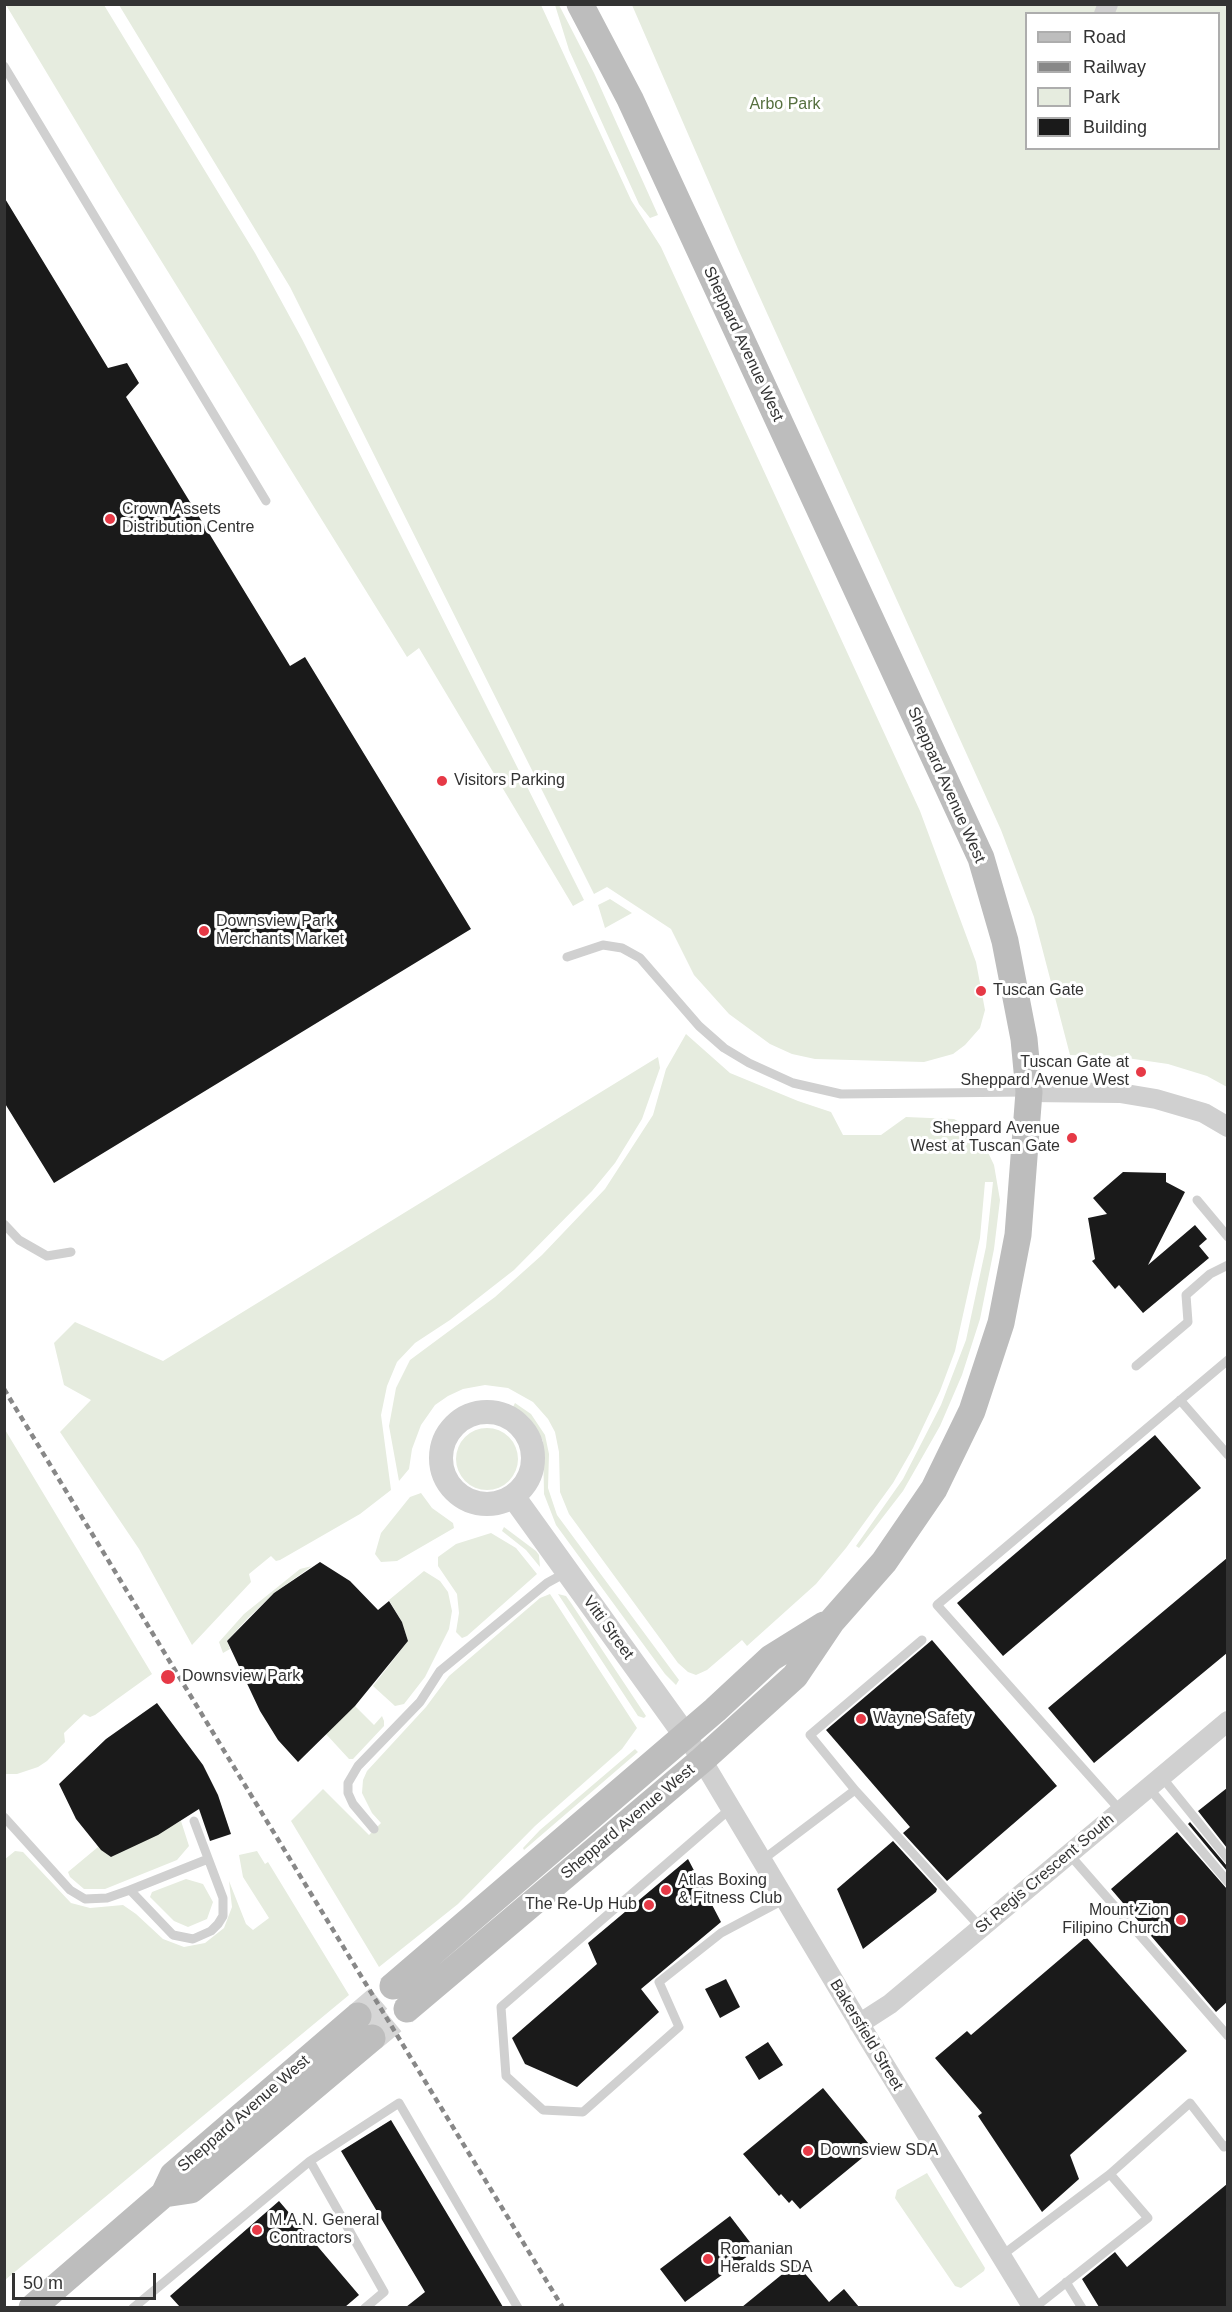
<!DOCTYPE html>
<html>
<head>
<meta charset="utf-8">
<style>
  body { margin:0 }
  #map { position:relative; width:1232px; height:2312px; overflow:hidden; background:#fff; font-family:Helvetica,sans-serif }
  canvas { display:block }
  .frame { position:absolute; inset:0; border:6px solid #333; pointer-events:none }
  .legend { position:absolute; left:1025px; top:12px; width:195px; height:138px; box-sizing:border-box; background:#fff; border:2px solid #adadad; margin:0; padding:8px 10px; list-style:none; font-size:18px; color:#333 }
  .legend li { display:flex; align-items:center; gap:12px; height:30px }
  .legend b { width:30px; border:2px solid #adadad }
  .scale { position:absolute; left:12px; top:2273px; width:144px; height:27px; box-sizing:border-box; border:3px solid #333; border-top:0; padding-left:8px; font-size:18px; line-height:21px; white-space:nowrap; color:#333; -webkit-text-stroke:4px #fff; paint-order:stroke }
</style>
</head>
<body>
<div id="map">
<canvas width="1232" height="2312"></canvas>
<div class="frame"></div>
<ul class="legend">
<li><b style="height:8px;background:#bdbdbd"></b>Road</li>
<li><b style="height:8px;background:#888"></b>Railway</li>
<li><b style="height:16px;background:#e6ecdf"></b>Park</li>
<li><b style="height:16px;background:#1a1a1a"></b>Building</li>
</ul>
<div class="scale">50 m</div>
</div>
<script>
const c = document.querySelector('canvas').getContext('2d');
c.lineJoin = 'round';
function paint(path, color) {
  c.fillStyle = color;
  c.fill(path, 'evenodd');
}
function poly(rows) {
  const path = new Path2D();
  for (const r of rows) {
    if (r.length === 3) {
      path.moveTo(r[0] + r[2], r[1]);
      path.arc(r[0], r[1], r[2], 0, 2 * Math.PI);
      continue;
    }
    path.moveTo(r[0], r[1]);
    for (let i = 2; i < r.length; i += 2) path.lineTo(r[i], r[i + 1]);
  }
  return path;
}
function stroke(path, color, width, dash) {
  c.strokeStyle = color;
  c.lineWidth = width;
  c.lineCap = dash ? 'butt' : 'round';
  c.setLineDash(dash || []);
  c.stroke(path);
}
function label(font, color, halo, rows, align = 'center') {
  c.font = font + ' Helvetica,sans-serif';
  c.lineWidth = 6;
  c.setLineDash([]);
  c.textBaseline = 'middle';
  c.strokeStyle = halo;
  c.fillStyle = color;
  for (const [text, x, y, turn = 0] of rows) {
    c.save();
    c.translate(x, y);
    c.rotate((+turn || 0) * Math.PI / 180);
    c.textAlign = isNaN(turn) ? turn : align;
    if (halo) c.strokeText(text, 0, 0);
    c.fillText(text, 0, 0);
    c.restore();
  }
}
const green = poly([
  [6,5,104,5,255,253,302,339,584,900,573,906,419,648,407,657,116,188],
  [119,5,541,5,631,200,661,247,920,811,976,962,985,1010,980,1028,965,1045,953,1054,924,1062,815,1059,792,1054,770,1044,729,1014,694,975,671,929,607,887,594,894,290,287],
  [555,5,559,5,594,73,658,215,650,218,639,204,569,50],
  [632,5,1227,5,1227,1087,1207,1076,1168,1064,1120,1057,1070,1055,1034,917,1001,830,738,249],
  [1026,14,1218,14,1218,148,1026,148],
  [610,899,632,913,605,928,598,905],
  [686,1034,730,1073,798,1101,831,1112,843,1135,881,1135,906,1117,954,1119,972,1129,984,1144,994,1165,1000,1200,994,1249,980,1319,962,1375,940,1426,903,1491,859,1548,856,1546,903,1479,941,1405,966,1340,986,1247,993,1182,985,1182,980,1238,955,1351,940,1391,913,1448,893,1483,846,1548,816,1584,747,1646,742,1640,707,1670,696,1675,688,1672,678,1663,569,1514,560,1492,559,1452,555,1432,548,1419,533,1402,508,1388,485,1385,463,1389,448,1396,435,1405,421,1425,412,1449,409,1469,399,1481,389,1426,396,1388,410,1360,495,1297,542,1255,605,1189,653,1115,666,1069],
  [658,1057,660,1068,642,1119,615,1163,592,1191,514,1270,450,1320,415,1343,397,1362,387,1386,381,1415,391,1490,360,1514,280,1560,276,1561,271,1556,249,1574,251,1582,192,1645,139,1549,60,1432,91,1400,64,1385,54,1343,75,1322,163,1361],
  [515,1403,531,1414,545,1435,549,1454,548,1488,557,1515,679,1680,676,1685,665,1674,556,1525,544,1494,543,1441,528,1417,513,1407],
  [487,1459,31],
  [4,1428,152,1674,95,1715,90,1717,84,1714,64,1733,65,1742,47,1761,38,1767,17,1774,4,1774],
  [421,1493,432,1508,453,1523,454,1528,397,1561,381,1562,375,1554,381,1533,410,1497],
  [504,1527,536,1551,539,1555,540,1567,526,1550,502,1531],
  [491,1533,516,1548,537,1574,467,1636,462,1638,456,1632,459,1613,457,1594,438,1566,438,1557,456,1544],
  [312,1566,274,1593,247,1619,227,1641,230,1649,223,1653,219,1642,244,1614,300,1569],
  [424,1571,440,1581,448,1592,452,1611,449,1629,425,1677,404,1704,395,1706,373,1686,408,1641,402,1622,389,1600],
  [550,1594,637,1728,622,1749,535,1826,458,1904,379,1967,291,1821,323,1789,369,1835,381,1823,372,1813,362,1793,363,1780,367,1771,426,1707,449,1676,540,1598],
  [558,1594,566,1596,571,1603,646,1716,644,1718,638,1716],
  [355,1706,374,1725,382,1716,384,1721,384,1726,353,1759,349,1759,326,1734],
  [635,1749,638,1752,524,1850,523,1848,540,1830],
  [181,1821,189,1846,177,1860,105,1889,84,1889,70,1877,68,1872,98,1847,111,1857],
  [15,1851,23,1852,71,1903,90,1908,123,1905,136,1914,163,1939,184,1947,205,1943,224,1928,232,1907,229,1881,246,1924,253,1930,269,1918,243,1877,239,1855,257,1851,265,1864,268,1862,349,1995,5,2280,4,1860],
  [186,1879,203,1884,213,1902,207,1919,188,1927,174,1921,150,1897,152,1892],
  [927,2173,985,2268,984,2271,961,2288,955,2286,895,2198,897,2190]
]);
const building = poly([
  [4,197,108,368,127,363,139,383,126,397,290,666,305,657,471,929,54,1183,4,1102],
  [1123,1172,1166,1173,1166,1182,1185,1192,1148,1265,1195,1225,1207,1239,1199,1246,1209,1258,1143,1313,1119,1285,1115,1289,1092,1261,1095,1259,1088,1218,1107,1214,1093,1198],
  [1155,1435,1201,1488,1003,1656,957,1603],
  [1227,1558,1227,1653,1094,1763,1048,1708],
  [320,1562,350,1581,378,1610,389,1601,402,1622,408,1641,355,1706,298,1762,278,1740,260,1711,227,1641,274,1593],
  [932,1640,1057,1786,947,1881,903,1833,910,1827,826,1730],
  [157,1703,203,1765,218,1795,231,1834,210,1841,199,1809,158,1835,111,1857,101,1850,76,1819,59,1784,106,1739],
  [1227,1788,1227,1848,1198,1811],
  [1190,1822,1227,1866,1227,1871,1188,1824],
  [1177,1832,1227,1889,1227,2002,1216,2012,1111,1889],
  [893,1841,937,1889,936,1892,863,1949,837,1889],
  [688,1859,721,1922,641,1989,659,2012,577,2087,525,2064,512,2038,597,1964,588,1943],
  [1086,1937,1187,2051,1070,2155,1079,2179,1042,2212,978,2116,982,2113,935,2058,967,2031,971,2035],
  [726,1979,740,2007,720,2018,705,1989],
  [768,2042,783,2065,759,2080,745,2057],
  [823,2088,873,2149,800,2209,792,2200,789,2203,781,2194,779,2196,743,2154],
  [391,2120,503,2307,406,2307,425,2292,341,2151],
  [1227,2184,1227,2307,1099,2307,1082,2279,1115,2252,1127,2267],
  [279,2201,359,2295,345,2307,180,2307,170,2296],
  [730,2216,756,2250,685,2302,660,2269],
  [796,2263,829,2302,844,2289,859,2307,742,2307]
]);
const secondaryTunnel = poly([
  [358,2016,393,1986],
  [372,2038,407,2009]
]);
const service = poly([
  [4,66,266,501],
  [567,957,603,945,622,948,640,958,699,1026,724,1048,749,1063,793,1083,841,1094,1027,1092],
  [1197,1200,1228,1237],
  [4,1224,19,1240,47,1256,71,1252],
  [1136,1366,1188,1322,1186,1295,1210,1274,1228,1265],
  [1180,1400,1228,1455],
  [1161,1776,1228,1859],
  [1148,1787,1228,1882],
  [855,1790,810,1735,922,1640],
  [730,1809,501,2007,506,2076,543,2110,583,2112,679,2027,659,1982,721,1933,785,1899],
  [1120,1810,937,1605,1228,1360],
  [4,1817,70,1890,85,1899,107,1898,130,1890,208,1859],
  [374,1829,353,1804,348,1793,348,1783,358,1766,420,1702,440,1671,547,1583,567,1572],
  [1069,1854,1228,2036],
  [761,1861,855,1790,981,1928],
  [130,1890,173,1935,193,1939,211,1931,218,1924,223,1916,223,1898,194,1821],
  [310,2161,399,2103,518,2308],
  [1001,2256,1110,2174,1190,2103,1224,2147,1228,2145],
  [1066,2282,1082,2308],
  [133,2308,310,2161,384,2292,365,2308],
  [1034,2308,1148,2218,1110,2174]
]);
const minor = poly([
  [1104,14,1108,4],
  [1029,1092,1120,1093,1156,1099,1204,1113,1228,1127],
  [685,1735,702,1760,865,2033,1033,2308],
  [859,2024,890,2004,1228,1721]
]);
const tertiary = poly([
  [487,1458,46],
  [513,1496,685,1735]
]);
const secondary = poly([
  [393,1986,715,1710,771,1658,824,1625],
  [407,2009,702,1760,795,1676,832,1621,884,1562,934,1489,972,1411,1001,1323,1018,1235,1029,1092,1024,1039,1005,941,981,858,630,99,580,4],
  [164,2194,191,2190,372,2038],
  [32,2308,164,2194,173,2175,358,2016]
]);
const rail = poly([
  [4,1389,563,2308]
]);
const markers = [
  [110,519,6,"#e63946"],
  [442,781,6,"#e63946"],
  [204,931,6,"#e63946"],
  [981,991,6,"#e63946"],
  [1141,1072,6,"#e63946"],
  [1072,1138,6,"#e63946"],
  [168,1677,8,"#e63946"],
  [861,1719,6,"#e63946"],
  [666,1890,6,"#e63946"],
  [649,1905,6,"#e63946"],
  [1181,1920,6,"#e63946"],
  [808,2151,6,"#e63946"],
  [257,2230,6,"#e63946"],
  [708,2259,6,"#e63946"]
];
const parkNames = [
  ["Arbo Park",785,105]
];
const streetNames = [
  ["Sheppard Avenue West",743,344,65],
  ["Sheppard Avenue West",946,785,66],
  ["Vitti Street",608,1628,54],
  ["Sheppard Avenue West",628,1822,-40],
  ["St Regis Crescent South",1045,1874,-40],
  ["Bakersfield Street",866,2035,59],
  ["Sheppard Avenue West",244,2114,-41]
];
const poiNames = [
  ["Crown Assets",122,510],
  ["Distribution Centre",122,528],
  ["Visitors Parking",454,781],
  ["Downsview Park",216,922],
  ["Merchants Market",216,940],
  ["Tuscan Gate",993,991],
  ["Tuscan Gate at",1129,1063,"right"],
  ["Sheppard Avenue West",1129,1081,"right"],
  ["Sheppard Avenue",1060,1129,"right"],
  ["West at Tuscan Gate",1060,1147,"right"],
  ["Downsview Park",182,1677],
  ["Wayne Safety",873,1719],
  ["Atlas Boxing",678,1881],
  ["& Fitness Club",678,1899],
  ["The Re-Up Hub",637,1905,"right"],
  ["Mount Zion",1169,1911,"right"],
  ["Filipino Church",1169,1929,"right"],
  ["Downsview SDA",820,2151],
  ["M.A.N. General",269,2221],
  ["Contractors",269,2239],
  ["Romanian",720,2250],
  ["Heralds SDA",720,2268]
];
paint(green, '#e6ecdf');
paint(building, '#1a1a1a');
stroke(secondaryTunnel, '#d6d6d6', 27, [27, 14]);
stroke(service, '#d0d0d0', 9);
stroke(minor, '#d0d0d0', 20);
stroke(tertiary, '#d0d0d0', 24);
stroke(secondary, '#bdbdbd', 27);
stroke(rail, '#888', 4.5, [6, 4.5]);
for (const [x, y, r, color] of markers) {
  const dot = new Path2D();
  dot.arc(x, y, r, 0, 2 * Math.PI);
  c.fillStyle = color;
  c.fill(dot);
  stroke(dot, '#fff', 2);
}
label('16px', '#56703f', '#fff', parkNames);
label('16px', '#333', '#fff', streetNames);
label('16px', '#333', '#fff', poiNames, 'left');
</script>
</body>
</html>
